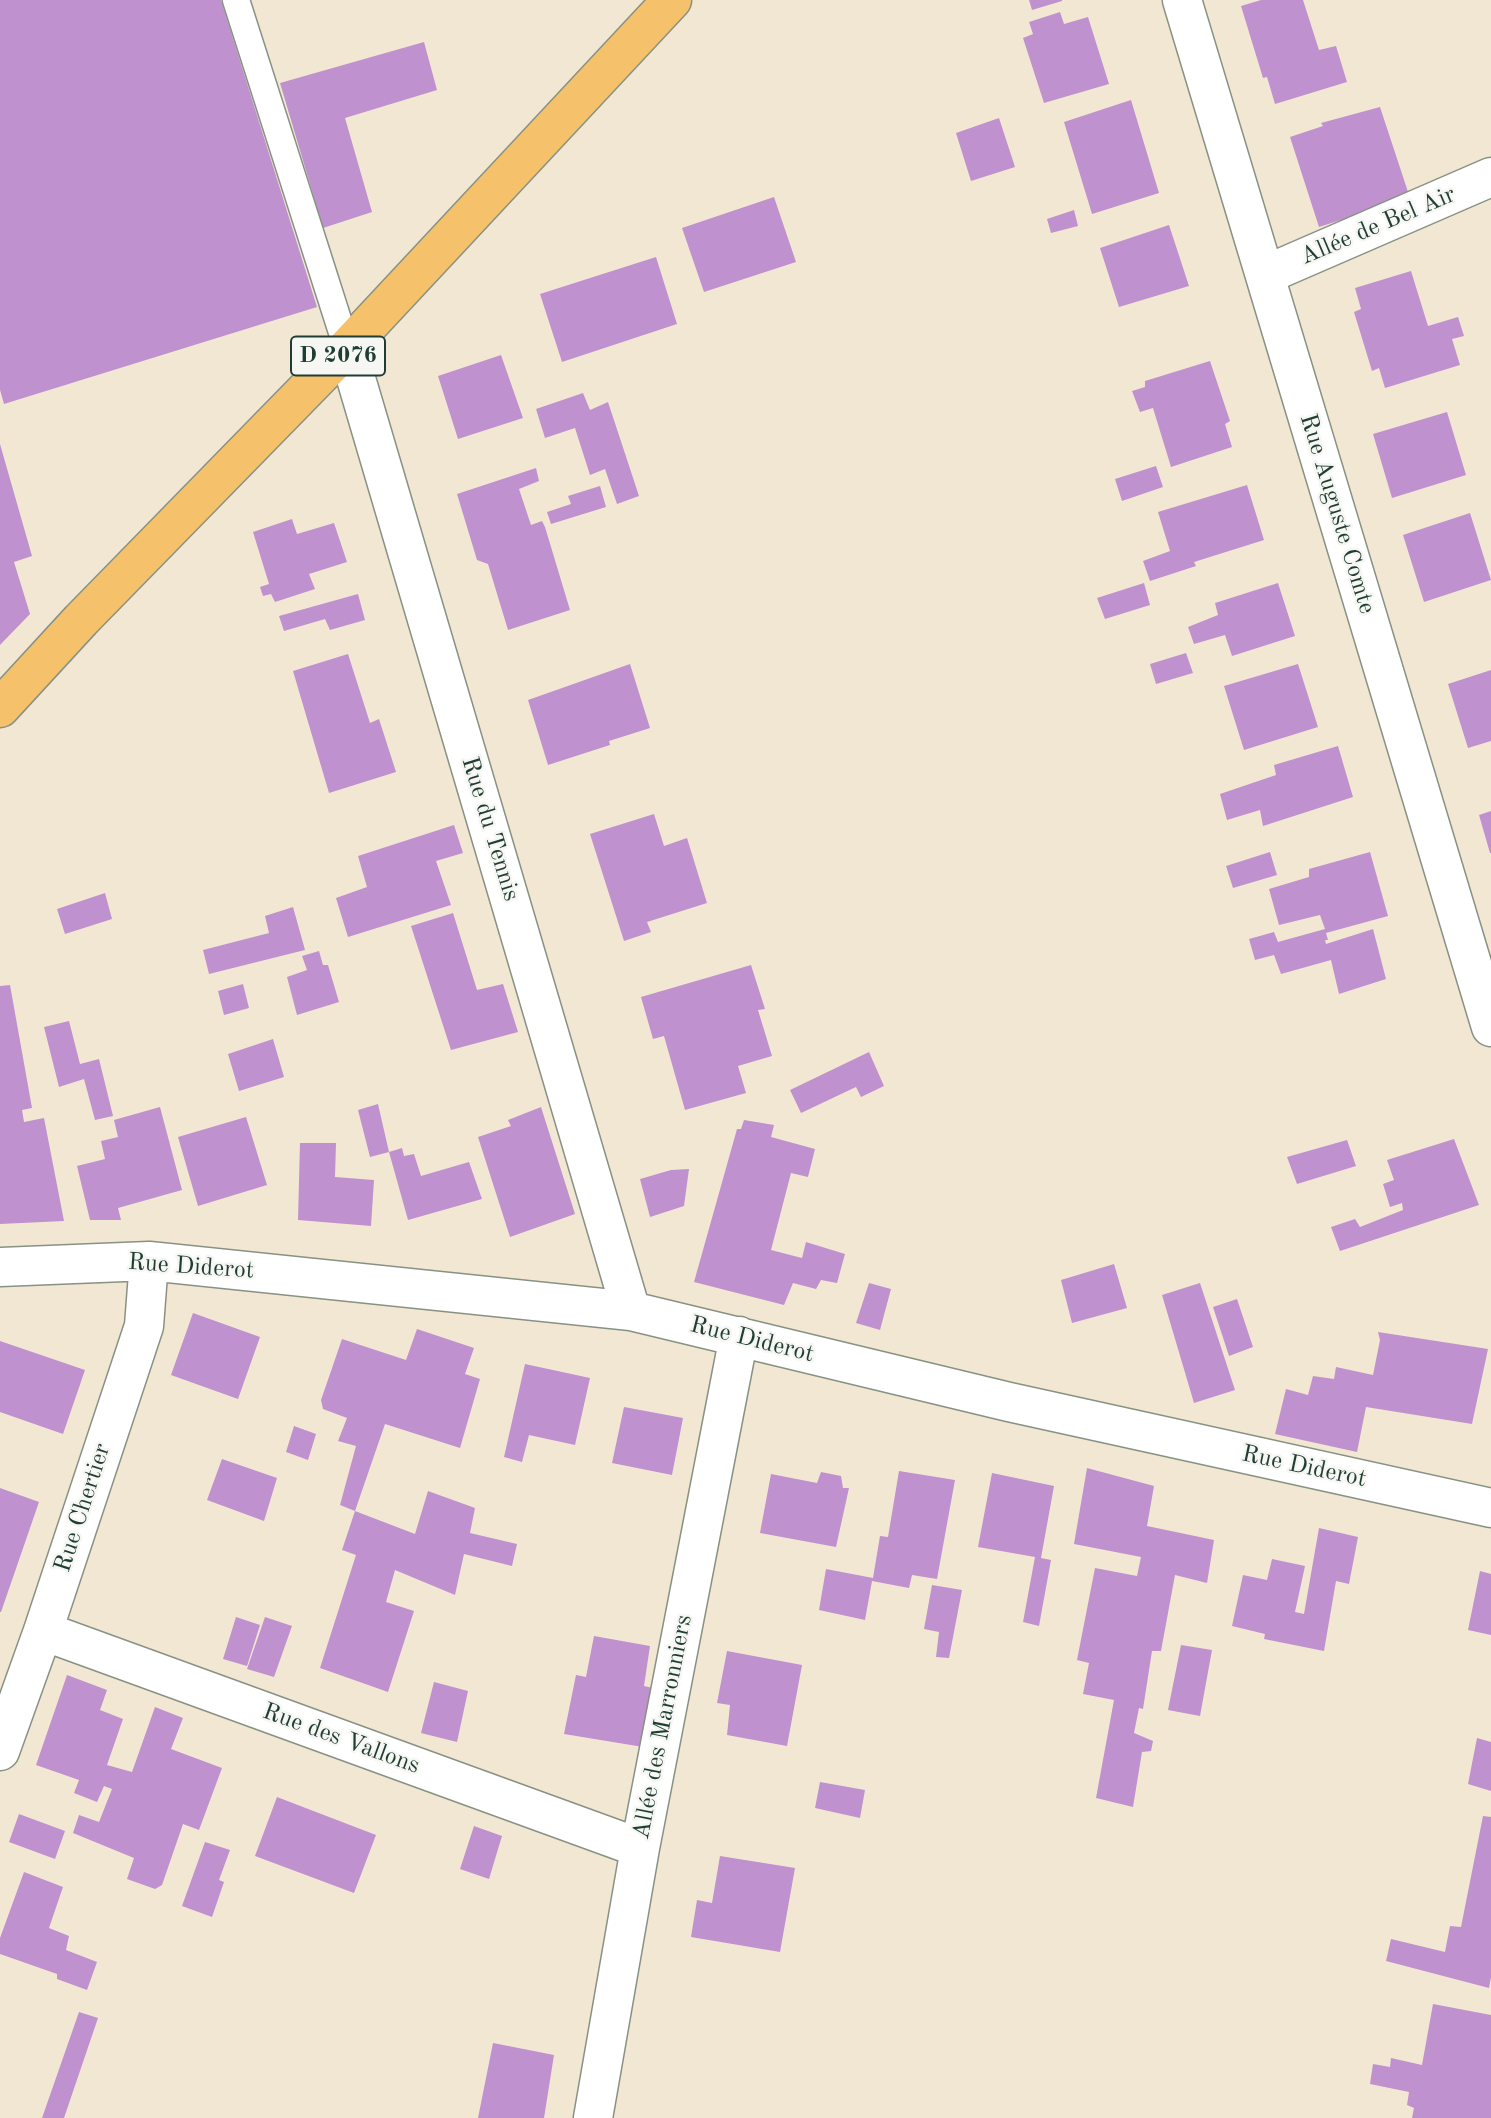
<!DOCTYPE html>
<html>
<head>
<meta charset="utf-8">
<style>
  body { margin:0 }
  canvas { display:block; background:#f2e7d3 }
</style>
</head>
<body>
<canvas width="1491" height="2118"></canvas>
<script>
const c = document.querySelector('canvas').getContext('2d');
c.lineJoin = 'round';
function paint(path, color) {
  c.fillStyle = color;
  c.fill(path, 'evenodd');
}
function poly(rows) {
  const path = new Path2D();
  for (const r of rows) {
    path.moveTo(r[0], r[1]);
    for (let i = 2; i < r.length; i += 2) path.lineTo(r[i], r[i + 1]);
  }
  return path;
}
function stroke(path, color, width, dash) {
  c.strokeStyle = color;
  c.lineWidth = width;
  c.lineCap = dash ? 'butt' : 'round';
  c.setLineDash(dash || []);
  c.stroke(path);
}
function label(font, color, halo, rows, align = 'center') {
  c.font = font + ' "Old Standard TT",serif';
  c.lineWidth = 5;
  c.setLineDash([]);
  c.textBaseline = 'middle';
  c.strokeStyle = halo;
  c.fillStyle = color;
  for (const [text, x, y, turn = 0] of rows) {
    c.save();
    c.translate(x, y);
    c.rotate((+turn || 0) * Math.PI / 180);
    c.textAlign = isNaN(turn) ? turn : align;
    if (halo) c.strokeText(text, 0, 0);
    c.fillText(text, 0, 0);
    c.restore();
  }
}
const building = poly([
  [0,0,221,0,317,307,4,404,0,390],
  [1029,0,1062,0,1062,1,1032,10],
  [1261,0,1303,0,1319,50,1336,46,1347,82,1275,104,1267,77,1263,78,1241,6],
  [1060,12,1064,24,1088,17,1109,84,1044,103,1023,38,1033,34,1029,22],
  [424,42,437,90,345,118,372,212,323,228,280,83],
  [1131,100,1159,193,1092,214,1064,122],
  [1380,107,1410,198,1319,227,1290,137,1323,126,1321,123],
  [999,118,1015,167,971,181,956,133],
  [774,197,796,262,704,292,682,228],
  [1074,210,1078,226,1051,233,1047,219],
  [1169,225,1189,286,1119,307,1100,248],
  [656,257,677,324,562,362,540,294],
  [1411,271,1428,326,1458,317,1464,336,1452,339,1460,365,1385,388,1379,368,1372,371,1354,312,1361,309,1355,288],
  [501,355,523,418,458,439,438,376],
  [1210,361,1230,421,1225,424,1232,447,1171,467,1153,408,1140,412,1132,391,1145,387,1145,381],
  [583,393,590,410,608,402,639,496,617,504,605,469,590,475,575,428,545,438,536,409],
  [1447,412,1466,475,1392,498,1373,434],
  [0,444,32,556,14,562,30,614,0,645],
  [1156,466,1163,487,1122,501,1115,479],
  [536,468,539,481,519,489,531,525,542,521,545,527,570,610,508,630,488,564,477,560,457,494],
  [1247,485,1264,540,1194,562,1196,566,1150,581,1143,561,1170,551,1158,512],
  [600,486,606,507,551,524,547,512,571,504,568,496],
  [1470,513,1491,580,1424,602,1403,535],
  [292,519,297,534,334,523,347,562,309,574,315,589,275,602,271,594,263,596,260,587,269,584,253,532],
  [1144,583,1150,605,1105,619,1097,598],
  [1278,583,1295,636,1232,656,1225,635,1194,644,1188,627,1218,615,1215,603],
  [358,594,365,620,330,630,325,619,284,631,279,616],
  [1186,653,1193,673,1156,684,1150,664],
  [348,654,370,723,379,719,396,772,329,793,293,671],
  [630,664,650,728,609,741,610,745,548,765,528,700],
  [1298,664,1318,727,1244,750,1224,686],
  [1491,670,1491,741,1468,748,1448,684],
  [1338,746,1353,797,1263,826,1260,810,1227,820,1220,794,1276,775,1274,765],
  [1491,811,1491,853,1490,853,1479,815],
  [654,814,664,846,687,838,707,903,647,922,651,932,624,941,590,834],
  [454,825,463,853,436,861,451,905,348,937,336,898,367,887,358,856],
  [1270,852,1277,875,1233,888,1226,866],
  [1370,852,1388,916,1326,933,1328,940,1325,940,1326,944,1373,929,1386,979,1339,994,1331,960,1281,974,1274,955,1255,960,1249,939,1274,932,1278,942,1325,929,1320,915,1279,925,1269,889,1309,877,1309,869],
  [105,893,112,919,65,934,57,909],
  [293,907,305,950,209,974,203,950,269,933,265,916],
  [453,913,477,990,503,984,518,1032,451,1050,411,926],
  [319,951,323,965,328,965,339,1002,297,1015,287,977,307,970,302,956],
  [751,965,765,1009,758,1010,772,1056,738,1066,746,1093,685,1110,664,1036,653,1039,641,997],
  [243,984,249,1008,224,1015,218,991],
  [10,985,32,1108,22,1110,24,1122,44,1118,64,1221,0,1224,0,986],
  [69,1021,80,1064,99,1059,113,1116,95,1120,84,1079,59,1087,44,1027],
  [273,1039,284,1077,239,1091,228,1054],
  [869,1052,884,1086,861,1097,856,1087,801,1113,790,1090],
  [378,1104,389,1152,402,1148,404,1156,414,1154,421,1176,469,1162,482,1199,408,1220,389,1152,370,1157,358,1110],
  [160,1107,182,1190,118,1208,121,1220,90,1220,77,1166,105,1159,101,1141,118,1137,114,1120],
  [541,1107,575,1214,510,1237,478,1137,511,1126,508,1120],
  [246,1117,267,1185,198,1206,178,1137],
  [744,1120,774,1125,771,1137,815,1149,808,1177,791,1173,771,1250,802,1258,806,1242,845,1254,837,1283,821,1280,816,1289,793,1283,784,1305,694,1282,737,1129,741,1129],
  [1454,1139,1479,1205,1340,1251,1331,1227,1355,1219,1360,1227,1403,1210,1402,1203,1390,1207,1383,1184,1394,1180,1387,1160],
  [1347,1140,1356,1166,1297,1184,1287,1157],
  [300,1143,336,1143,335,1177,374,1180,371,1226,298,1220],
  [689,1169,684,1206,650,1217,640,1179,671,1170],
  [1114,1264,1127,1308,1072,1323,1061,1280],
  [869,1283,891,1289,880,1330,856,1323],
  [1200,1283,1235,1390,1194,1403,1162,1295],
  [1237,1299,1253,1347,1229,1356,1213,1307],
  [193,1313,260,1337,238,1399,171,1375],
  [417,1329,474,1348,465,1374,480,1379,460,1448,385,1424,355,1511,340,1505,356,1446,338,1441,347,1418,323,1409,321,1400,330,1374,342,1339,406,1360],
  [1378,1332,1488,1349,1472,1424,1366,1407,1357,1452,1275,1434,1286,1389,1308,1395,1313,1376,1334,1379,1336,1367,1373,1375,1380,1340],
  [0,1341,85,1370,63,1434,0,1412],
  [525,1364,590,1378,575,1445,529,1435,522,1462,504,1457],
  [624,1407,683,1418,672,1475,612,1463],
  [294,1426,316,1434,308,1460,286,1452],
  [222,1459,277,1478,264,1521,207,1500],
  [1087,1468,1154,1486,1147,1526,1214,1540,1207,1583,1175,1575,1161,1651,1152,1651,1143,1709,1139,1708,1134,1733,1153,1741,1151,1751,1142,1752,1133,1807,1096,1798,1114,1700,1083,1694,1089,1663,1077,1660,1095,1568,1137,1576,1141,1557,1074,1544],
  [899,1471,955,1480,937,1579,912,1575,909,1588,872,1581,865,1620,819,1610,826,1569,873,1578,880,1536,888,1537],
  [821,1472,841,1476,843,1488,849,1488,836,1547,760,1533,771,1474,817,1483],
  [992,1473,1054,1486,1041,1558,1051,1560,1039,1626,1023,1622,1035,1557,978,1547],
  [0,1488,39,1502,1,1612,0,1612],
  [428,1491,475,1508,470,1533,517,1544,512,1566,464,1554,455,1595,395,1570,386,1602,414,1611,388,1692,320,1668,356,1555,342,1550,355,1511,415,1534],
  [1319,1528,1358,1537,1349,1584,1336,1581,1324,1651,1264,1639,1265,1634,1232,1626,1243,1575,1267,1580,1272,1559,1305,1566,1295,1612,1304,1614],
  [1480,1571,1491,1574,1491,1635,1468,1630],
  [932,1585,962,1590,949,1658,936,1657,939,1632,924,1629],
  [236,1617,260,1625,247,1666,223,1659],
  [265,1617,292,1626,274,1677,247,1669],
  [594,1636,650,1646,644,1686,653,1688,643,1747,564,1734,576,1675,586,1677],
  [1181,1645,1212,1650,1200,1716,1168,1710],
  [727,1651,802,1665,787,1746,727,1735,730,1705,717,1703],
  [67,1675,107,1690,100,1710,123,1719,107,1765,132,1772,155,1707,183,1718,171,1749,222,1768,199,1830,183,1824,162,1885,155,1889,127,1879,134,1858,73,1833,79,1815,99,1822,112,1789,104,1786,97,1802,74,1793,79,1780,36,1765],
  [434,1682,468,1691,457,1742,421,1733],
  [1477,1738,1491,1742,1491,1791,1468,1784],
  [820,1782,865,1790,860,1818,815,1808],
  [277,1797,376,1835,354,1893,255,1856],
  [19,1814,65,1831,55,1859,9,1842],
  [1483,1816,1491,1817,1491,1977,1489,1988,1386,1961,1391,1939,1445,1952,1450,1926,1461,1927],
  [474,1826,502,1836,489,1879,460,1869],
  [205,1842,230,1850,219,1880,224,1882,212,1917,182,1906],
  [720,1856,795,1868,780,1952,691,1937,697,1900,712,1903],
  [24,1872,63,1887,49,1928,69,1936,66,1950,97,1962,87,1990,57,1979,57,1974,0,1954,0,1938],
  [1433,2004,1491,2015,1491,2118,1412,2118,1414,2108,1407,2105,1409,2092,1370,2084,1373,2064,1390,2067,1391,2058,1422,2065],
  [79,2012,98,2018,64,2118,42,2118],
  [493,2043,554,2055,544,2118,478,2118]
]);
const lane = poly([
  [236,0,347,348]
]);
const street = poly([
  [1182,0,1491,1027],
  [1265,275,1491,177],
  [347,348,631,1311],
  [0,1267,149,1261,631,1311,1009,1402,1491,1508],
  [43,1631,640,1848],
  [0,1751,43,1631,144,1326,149,1261],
  [593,2118,640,1848,739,1336]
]);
const primary = poly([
  [0,708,81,620,347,348,672,0]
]);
const shields = [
  [338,356,94]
];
const shieldNames = [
  ["D 2076",338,356]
];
const streetNames = [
  ["Allée de Bel Air",1378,226,-23],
  ["Rue Auguste Comte",1337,514,73],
  ["Rue du Tennis",490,829,73],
  ["Rue Diderot",191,1267,4],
  ["Rue Diderot",752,1340,14],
  ["Rue Diderot",1304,1467,12],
  ["Rue Chertier",83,1508,-72],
  ["Allée des Marronniers",663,1727,-79],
  ["Rue des Vallons",341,1739,20]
];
paint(building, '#c091cf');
stroke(lane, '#889284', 29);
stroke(street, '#889284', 41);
stroke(primary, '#889284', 41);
stroke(lane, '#fff', 26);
stroke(street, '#fff', 38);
stroke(primary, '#f5c16b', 38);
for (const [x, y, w] of shields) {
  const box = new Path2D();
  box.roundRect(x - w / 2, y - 19.5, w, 39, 5);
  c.fillStyle = '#f6f6f2';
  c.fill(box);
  stroke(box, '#1f3d34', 2);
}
label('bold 23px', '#1f3d34', null, shieldNames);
label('24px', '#1f3d34', '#f6f6f2', streetNames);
</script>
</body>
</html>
